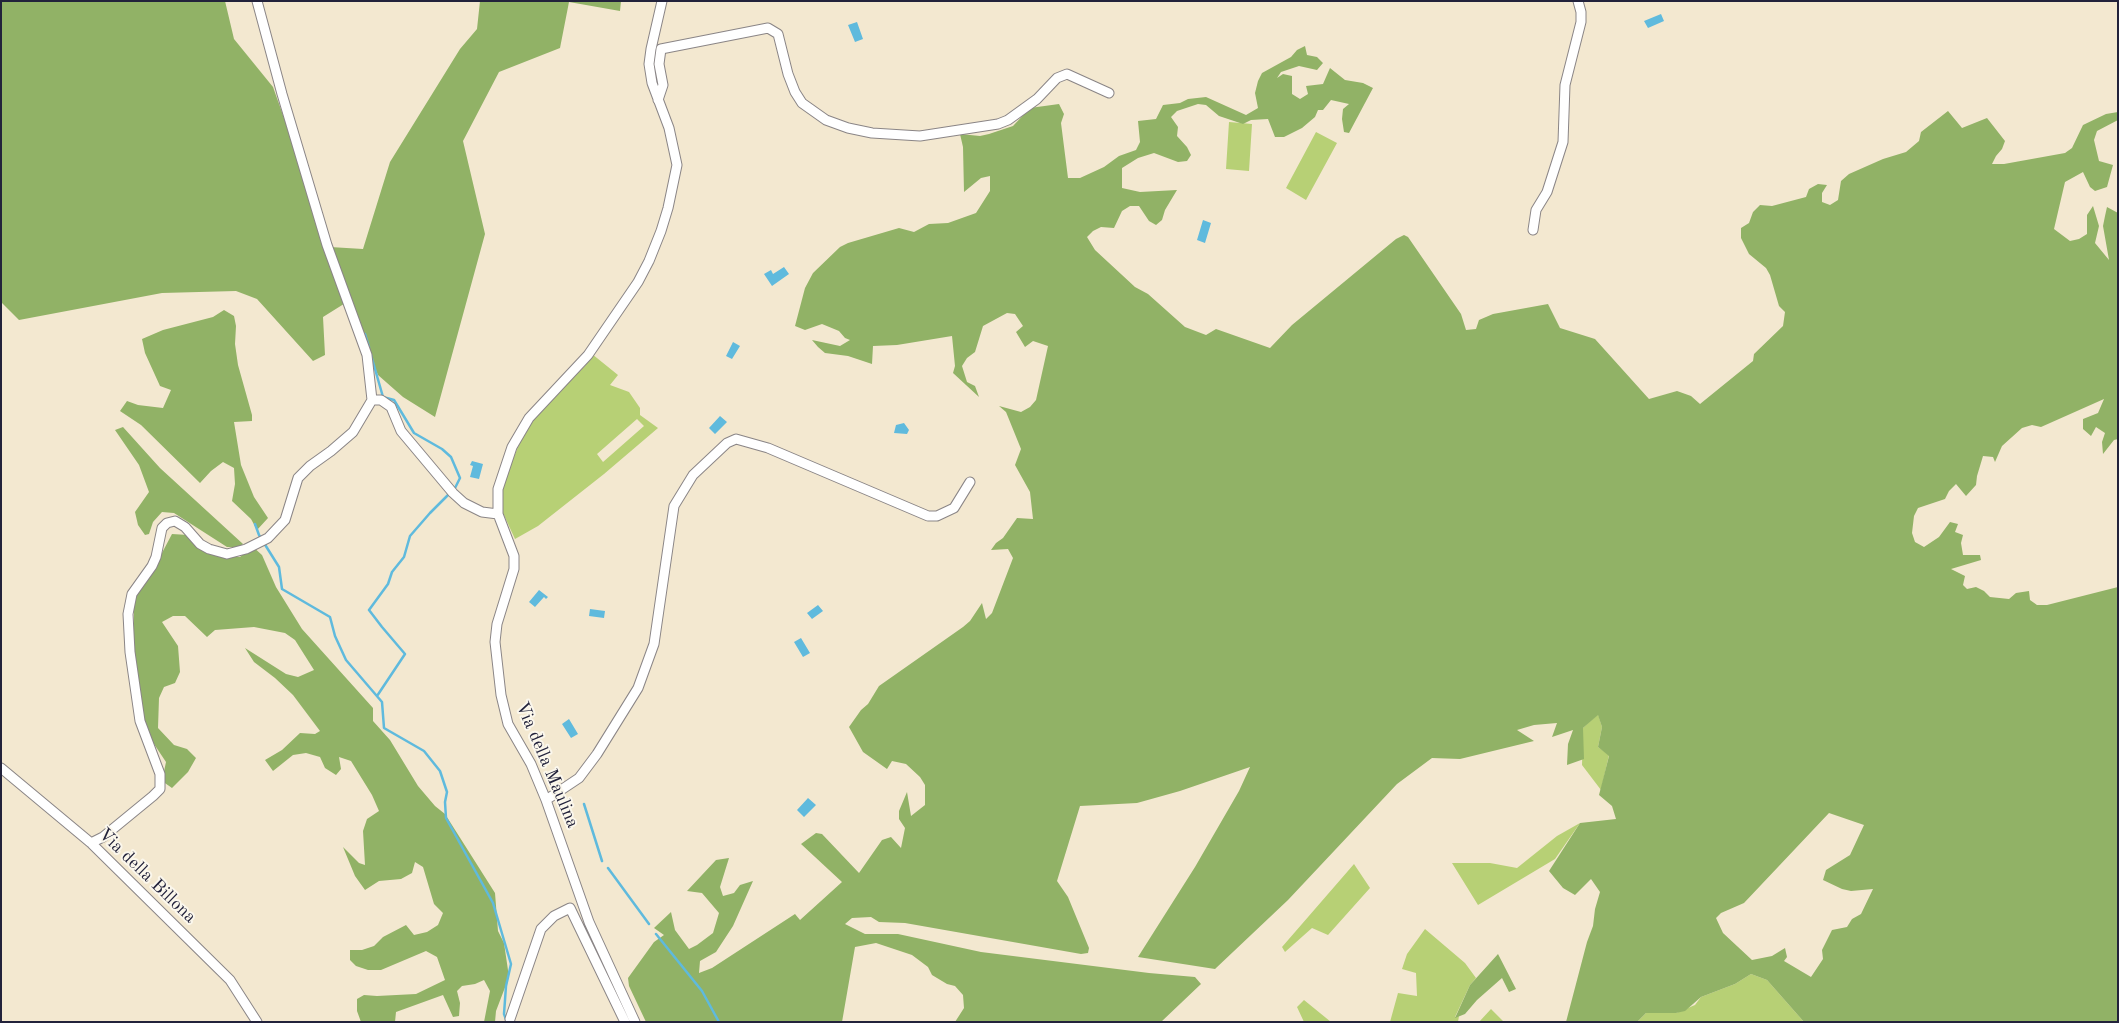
<!DOCTYPE html>
<html>
<head>
<meta charset="utf-8">
<style>
  body { margin:0 }
  #map { position:relative; width:2119px; height:1023px; overflow:hidden; background:#f3e8d0; font-family:"Old Standard TT",serif }
  canvas { display:block }
  .frame { position:absolute; inset:0; border:2px solid #22223b; pointer-events:none }
</style>
</head>
<body>
<div id="map">
<canvas width="2119" height="1023"></canvas>
<div class="frame"></div>
</div>
<script>
const c = document.querySelector('canvas').getContext('2d');
c.lineJoin = 'round';
function paint(path, color) {
  c.fillStyle = color;
  c.fill(path, 'evenodd');
}
function poly(rows) {
  const path = new Path2D();
  for (const r of rows) {
    path.moveTo(r[0], r[1]);
    for (let i = 2; i < r.length; i += 2) path.lineTo(r[i], r[i + 1]);
  }
  return path;
}
function stroke(path, color, width, dash) {
  c.strokeStyle = color;
  c.lineWidth = width;
  c.lineCap = dash ? 'butt' : 'round';
  c.setLineDash(dash || []);
  c.stroke(path);
}
function label(font, color, halo, rows, align = 'center') {
  c.font = font + ' "Old Standard TT",serif';
  c.lineWidth = 4;
  c.setLineDash([]);
  c.textBaseline = 'middle';
  c.strokeStyle = halo;
  c.fillStyle = color;
  for (const [text, x, y, turn = 0] of rows) {
    c.save();
    c.translate(x, y);
    c.rotate((+turn || 0) * Math.PI / 180);
    c.textAlign = isNaN(turn) ? turn : align;
    if (halo) c.strokeText(text, 0, 0);
    c.fillText(text, 0, 0);
    c.restore();
  }
}
const green = poly([
  [1229,122,1252,124,1249,171,1226,169],
  [1316,132,1337,143,1306,200,1286,188],
  [592,354,618,375,610,385,629,392,640,408,640,415,658,428,604,474,538,526,515,539,503,513,501,492,509,469,524,432,536,415,585,366],
  [637,419,644,426,603,462,597,454],
  [1598,714,1602,727,1598,747,1609,755,1601,790,1582,765,1583,728],
  [1580,823,1555,859,1478,905,1452,863,1490,863,1517,868,1557,836],
  [1354,864,1370,888,1328,935,1312,928,1285,952,1282,947],
  [1425,929,1465,963,1476,978,1470,985,1455,1017,1459,1016,1458,1022,1390,1022,1398,993,1417,996,1416,973,1402,969,1407,954],
  [1751,974,1767,980,1804,1022,1637,1022,1646,1013,1676,1013,1695,1005,1701,997,1735,984],
  [1304,1000,1331,1022,1304,1022,1297,1007],
  [1491,1009,1503,1021,1503,1022,1479,1022]
]);
const forest = poly([
  [1,1,225,1,234,39,273,87,330,247,363,249,390,162,460,49,477,29,480,1,621,1,620,11,569,2,560,48,499,72,463,141,485,234,435,417,403,397,378,375,347,302,323,317,325,355,313,361,257,299,236,291,162,293,19,320,1,302],
  [1305,46,1307,55,1317,57,1323,63,1317,70,1299,66,1281,72,1277,78,1283,74,1292,76,1292,94,1300,99,1308,94,1306,86,1323,84,1330,68,1345,80,1363,83,1373,88,1349,133,1344,132,1342,119,1343,109,1349,104,1331,100,1323,110,1318,110,1315,117,1302,128,1284,137,1275,137,1268,119,1251,120,1243,124,1219,116,1206,105,1198,104,1177,111,1171,117,1178,127,1177,136,1187,147,1191,155,1187,161,1178,162,1154,153,1138,158,1122,168,1122,188,1140,192,1177,190,1165,210,1162,220,1156,225,1149,221,1139,206,1130,206,1122,211,1114,228,1101,227,1093,231,1087,237,1095,250,1135,287,1148,294,1185,327,1206,335,1216,329,1270,348,1292,325,1396,239,1404,235,1408,237,1461,314,1466,330,1476,329,1479,320,1493,314,1548,304,1560,328,1595,339,1649,399,1677,391,1691,396,1700,404,1753,361,1754,354,1783,326,1785,312,1779,306,1770,275,1766,268,1749,254,1741,238,1741,228,1749,223,1753,212,1760,205,1772,206,1806,197,1809,189,1818,184,1827,185,1822,193,1822,202,1830,205,1838,200,1841,181,1849,174,1883,159,1906,152,1919,141,1921,132,1948,111,1962,128,1987,118,2005,141,2002,149,1996,156,1992,164,2004,164,2065,153,2072,148,2083,125,2106,114,2118,112,2118,120,2097,131,2094,140,2099,161,2113,165,2107,187,2095,191,2090,187,2083,172,2065,182,2054,229,2070,241,2079,239,2087,234,2087,215,2093,206,2099,226,2095,243,2109,260,2103,226,2105,216,2107,207,2118,213,2118,439,2114,440,2103,454,2102,442,2105,433,2096,427,2091,436,2083,429,2083,419,2098,413,2104,399,2041,427,2032,425,2022,428,2002,446,1995,462,1993,457,1983,456,1977,476,1976,485,1966,496,1956,484,1949,491,1945,499,1918,508,1914,516,1912,533,1915,542,1924,547,1939,537,1950,522,1958,524,1955,532,1963,535,1961,543,1963,555,1980,555,1981,560,1951,569,1965,576,1963,585,1967,589,1976,587,1984,591,1990,597,2009,599,2016,593,2029,591,2030,600,2037,605,2047,605,2118,587,2118,1022,1804,1022,1767,980,1751,974,1735,984,1701,997,1685,1011,1676,1013,1646,1013,1637,1022,1566,1022,1587,942,1593,926,1595,909,1600,892,1591,879,1575,895,1563,888,1549,871,1580,823,1616,819,1612,806,1599,795,1609,756,1598,747,1602,727,1598,715,1583,728,1584,759,1567,765,1568,744,1573,730,1552,737,1557,723,1534,725,1517,730,1534,741,1460,759,1432,758,1397,784,1288,900,1215,969,1138,957,1195,867,1239,791,1250,767,1180,791,1137,803,1080,806,1057,881,1068,897,1089,948,1088,953,1081,954,905,923,879,922,871,917,852,918,845,924,865,934,898,934,981,952,1149,973,1195,977,1201,984,1161,1022,955,1022,964,1008,963,995,955,986,947,984,932,975,928,967,912,955,876,943,855,947,842,1022,646,1022,629,986,628,978,654,942,664,935,654,928,671,912,675,930,689,949,697,945,713,933,719,913,702,893,687,891,716,860,729,858,720,887,723,896,734,893,740,885,753,881,733,926,716,952,700,961,699,973,712,968,795,914,800,920,842,882,801,844,816,833,822,834,859,873,882,840,891,837,901,848,905,828,899,819,899,811,907,792,911,816,925,805,925,785,920,777,906,764,892,761,887,769,863,752,849,727,861,710,868,704,879,686,963,627,970,621,982,603,986,619,992,613,1013,558,1008,549,991,550,996,543,1003,538,1017,518,1033,519,1030,492,1015,465,1021,449,1006,412,999,406,1021,412,1030,407,1036,400,1048,346,1033,341,1025,347,1016,332,1023,326,1015,314,1007,313,983,326,975,352,967,358,962,366,967,382,975,386,979,397,953,373,955,366,952,336,897,345,873,346,872,364,848,356,825,353,818,347,812,340,840,346,850,340,845,338,839,331,822,324,805,330,795,326,805,288,813,273,840,247,848,243,899,228,914,232,929,224,948,223,976,213,990,191,990,176,981,178,964,192,963,147,960,134,980,136,989,134,1013,126,1030,108,1059,104,1064,114,1061,123,1068,178,1080,178,1104,167,1119,156,1136,150,1140,142,1138,121,1156,119,1163,105,1180,103,1188,99,1206,97,1246,115,1258,108,1255,93,1258,81,1262,73,1291,57,1297,50],
  [1829,813,1864,825,1850,855,1826,870,1823,880,1842,889,1851,891,1873,889,1861,914,1852,919,1847,927,1832,930,1822,950,1823,959,1811,977,1784,961,1787,957,1785,948,1772,956,1752,960,1723,933,1716,918,1721,913,1744,903],
  [224,310,234,316,236,326,235,344,238,365,252,415,252,421,234,422,241,465,254,497,268,518,257,530,251,519,232,501,235,484,234,468,223,462,211,471,200,483,141,425,120,411,127,401,138,405,163,408,171,390,160,386,145,353,142,339,163,330,213,317],
  [123,427,160,468,243,544,239,547,227,547,174,513,162,512,153,522,149,534,145,535,138,525,135,512,149,492,139,465,115,430],
  [172,534,188,535,227,557,240,557,252,546,262,555,276,587,302,629,373,708,373,721,390,740,418,786,435,806,445,814,495,893,498,931,504,943,509,977,496,1011,495,1022,484,1022,490,991,484,980,475,984,462,986,457,991,460,1003,459,1016,453,1017,443,995,396,1012,395,1022,361,1022,357,1011,357,999,364,995,377,996,416,994,445,980,437,957,426,951,381,970,368,970,356,966,350,960,350,950,362,950,374,946,383,937,406,925,414,935,427,932,438,925,443,913,434,904,423,867,415,862,412,873,401,879,379,881,365,890,355,876,343,847,359,863,365,865,363,831,367,819,379,811,372,795,351,761,339,757,341,769,336,775,325,768,320,757,306,753,293,755,273,771,265,760,282,750,300,733,315,734,320,731,293,695,275,678,254,662,245,648,286,674,298,677,314,670,295,640,285,633,254,627,215,630,207,637,185,616,173,616,162,622,178,646,180,672,175,683,164,687,159,698,158,728,174,745,187,749,196,758,188,772,172,788,162,781,166,762,146,732,134,662,134,600,140,586,154,568],
  [1498,954,1516,989,1509,992,1502,978,1477,1000,1465,1014,1455,1018,1470,985]
]);
const water = poly([
  [1661,14,1664,21,1648,28,1644,21],
  [857,22,863,39,855,42,848,25],
  [1203,220,1211,223,1205,243,1197,240],
  [784,267,789,274,772,286,764,274,771,270,773,274],
  [733,342,740,346,732,359,726,356],
  [720,416,727,422,715,434,709,428],
  [904,423,909,430,907,434,894,433,896,425],
  [472,461,483,464,479,479,470,477,473,466,470,465],
  [539,590,548,597,546,599,544,597,535,607,529,602],
  [818,605,823,611,812,619,807,613],
  [590,609,605,611,604,618,589,616],
  [801,638,810,653,803,657,794,642],
  [569,719,578,734,571,738,562,724],
  [808,798,816,805,804,817,797,810]
]);
const stream = poly([
  [365,334,369,347],
  [371,355,383,397,394,400,414,433,442,449,451,457,460,478,455,488,430,513,410,536,404,557,392,572,388,584,369,610,382,627,405,654,377,696],
  [255,524,259,535,279,567,282,589,330,617,335,636,346,660,382,702,384,728,424,751,440,771,447,792,445,802,446,818,493,903,511,964,506,986,504,1014,507,1022],
  [584,804,602,861],
  [608,868,649,924],
  [656,934,702,991,719,1022]
]);
const minor = poly([
  [257,1,282,94,327,245,367,355,372,400],
  [658,100,663,85,659,64,661,49,768,28,778,34,788,74,795,92,802,103,826,120,848,128,872,133,920,136,998,124,1008,120,1037,99,1057,78,1067,74,1109,93],
  [1533,230,1536,210,1547,192,1563,142,1565,85,1581,22,1581,12,1578,1],
  [1,768,91,843,230,980,257,1022],
  [546,800,579,778,597,754,638,688,654,644,674,506,693,475,727,443,736,439,768,448,928,516,937,516,954,508,970,482],
  [91,843,103,837,153,796,160,789,160,774,140,721,130,652,128,614,132,594,152,566,156,557,162,528,167,523,175,521,185,527,200,544,209,549,227,554,246,549,268,538,285,520,298,478,310,466,331,451,353,432,372,400,381,400,391,407,401,431,453,493,464,503,482,512,498,514],
  [510,1019,541,929,554,916,570,908,625,1022],
  [635,1022,589,922,546,800,531,764,508,724,501,695,495,642,497,624,514,569,514,556,498,514,498,489,512,447,529,418,588,355,638,282,649,261,661,231,668,208,677,165,669,128,652,83,649,64,651,49,662,1]
]);
const streetNames = [
  ["Via della Maulina",547,765,67],
  ["Via della Billona",147,876,44]
];
paint(green, '#b7d075');
paint(forest, '#91b266');
paint(water, '#5fbadd');
stroke(stream, '#5fbadd', 2.5);
stroke(minor, '#8a8586', 11);
stroke(minor, '#fff', 9);
label('18px', '#22223b', '#fbf7ec', streetNames);
</script>
</body>
</html>
